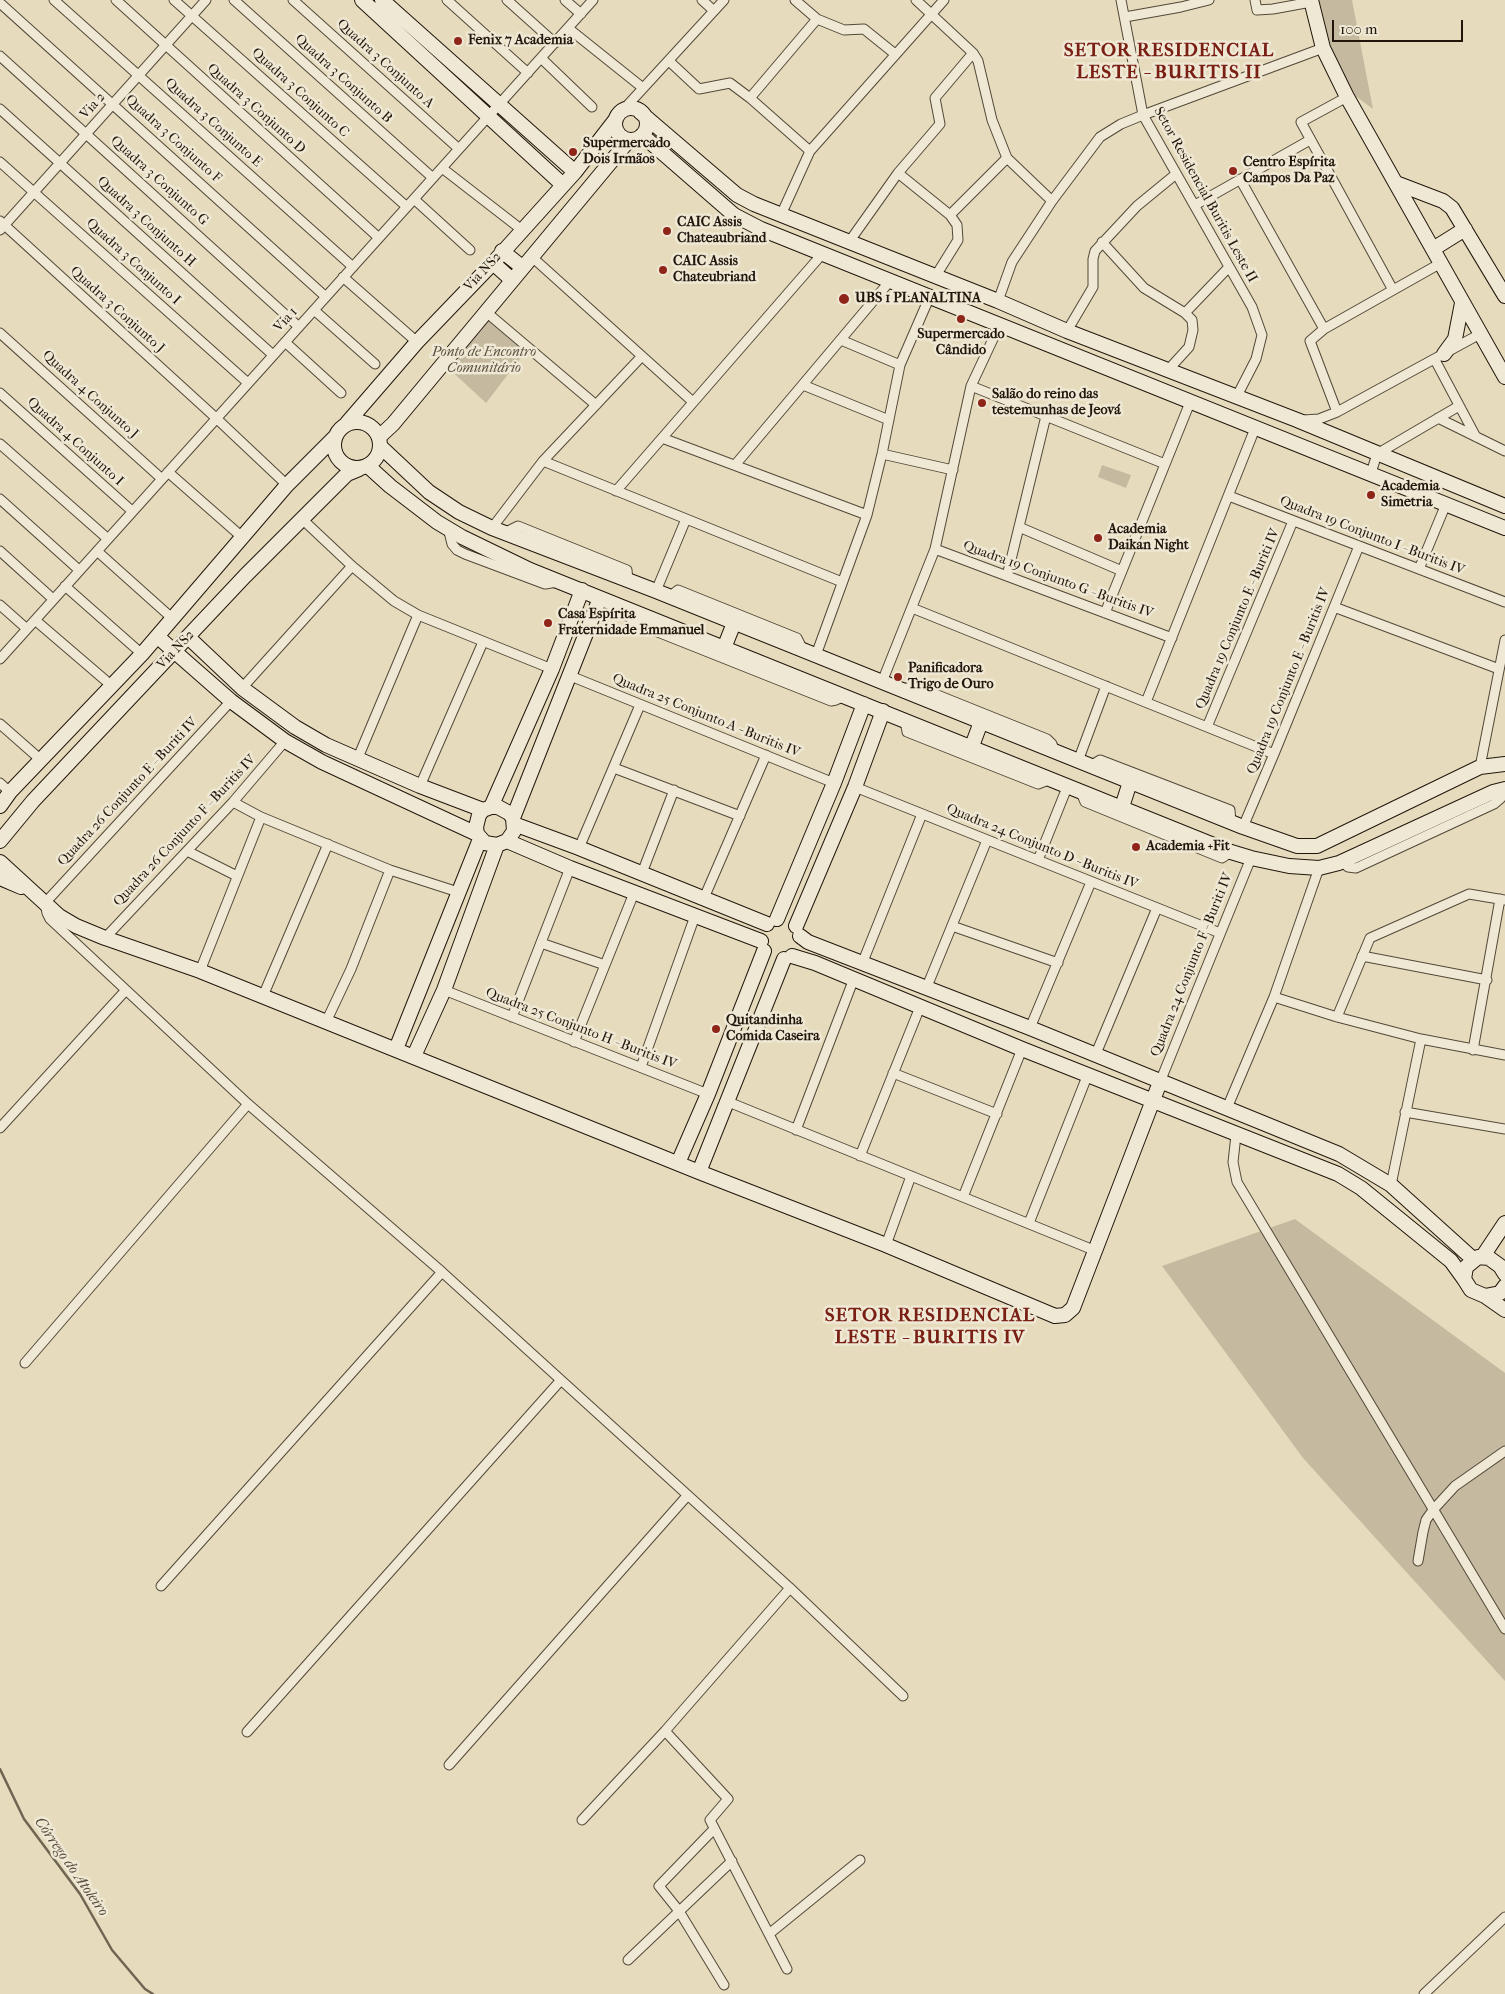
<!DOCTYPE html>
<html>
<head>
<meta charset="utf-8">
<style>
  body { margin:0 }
  #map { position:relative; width:1505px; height:1994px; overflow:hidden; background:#e6dcbd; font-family:"IM FELL French Canon",serif }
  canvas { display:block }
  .scale { position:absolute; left:1332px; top:20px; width:131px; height:22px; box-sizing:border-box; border:2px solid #22160c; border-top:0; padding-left:6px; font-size:15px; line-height:18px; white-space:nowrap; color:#22160c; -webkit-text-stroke:4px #efe8d4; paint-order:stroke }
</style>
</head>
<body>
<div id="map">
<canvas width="1505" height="1994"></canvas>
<div class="scale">100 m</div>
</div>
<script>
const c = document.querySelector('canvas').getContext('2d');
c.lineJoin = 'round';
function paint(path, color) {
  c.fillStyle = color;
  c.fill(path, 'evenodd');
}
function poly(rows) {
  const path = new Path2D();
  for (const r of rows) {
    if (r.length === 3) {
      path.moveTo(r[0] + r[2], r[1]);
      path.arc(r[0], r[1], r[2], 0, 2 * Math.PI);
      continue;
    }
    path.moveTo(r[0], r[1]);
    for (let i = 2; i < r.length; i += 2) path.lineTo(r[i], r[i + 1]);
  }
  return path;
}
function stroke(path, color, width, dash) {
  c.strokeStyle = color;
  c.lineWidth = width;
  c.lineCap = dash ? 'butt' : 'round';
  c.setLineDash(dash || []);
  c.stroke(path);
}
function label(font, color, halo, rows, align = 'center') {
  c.font = font + ' "IM FELL French Canon",serif';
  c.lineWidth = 5;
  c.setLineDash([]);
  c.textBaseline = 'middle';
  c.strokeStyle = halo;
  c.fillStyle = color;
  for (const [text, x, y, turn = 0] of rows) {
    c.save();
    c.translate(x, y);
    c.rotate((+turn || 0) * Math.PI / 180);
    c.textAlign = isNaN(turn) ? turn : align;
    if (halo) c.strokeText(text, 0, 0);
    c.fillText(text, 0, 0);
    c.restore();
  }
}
const green = poly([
  [1317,0,1352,0,1373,109,1354,95,1330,46],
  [485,318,526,351,486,403,446,366],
  [1102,465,1131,475,1126,488,1098,477],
  [1295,1219,1505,1373,1505,1681,1303,1458,1162,1266]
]);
const stream = poly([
  [0,1769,24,1819,80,1894,112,1950,145,1989,153,1994]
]);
const street = poly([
  [54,0,353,267],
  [116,0,379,238],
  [174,0,407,207],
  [234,0,433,178],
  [293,0,459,149],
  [447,0,528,73],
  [507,0,555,43],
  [565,0,581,14],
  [702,0,714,11],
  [795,0,817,19,844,30,864,29,895,54],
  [916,0,973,53,978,61,992,120,1007,158,1052,201],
  [1121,0,1143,115,1252,307,1262,335,1256,359,1237,396],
  [1255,0,1257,10,1273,9,1311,2],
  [0,3,326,297],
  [1125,17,1181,7,1209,0],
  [568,28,643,88],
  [0,56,299,327],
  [541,58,592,107],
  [669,61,699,89,730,83,750,98,810,151],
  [1347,97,1301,122,1393,290],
  [750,98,817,19],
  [0,109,273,355],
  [624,109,724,0],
  [0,162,248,383],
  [442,168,522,230],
  [898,173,950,215],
  [1240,179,1324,329],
  [414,199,470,250],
  [1195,205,1310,140],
  [781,215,810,151,944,0],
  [0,221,216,418,287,485],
  [0,230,206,0],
  [849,242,898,173,940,124,935,98,973,53],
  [1102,242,1144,288,1185,313,1192,320,1193,330,1189,347,1169,369],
  [532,257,693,402],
  [343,277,417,342],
  [935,277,958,240,957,225,950,215,1007,158],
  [998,301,1012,262,1052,201,1100,137,1121,124,1143,115,1323,48],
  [314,310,375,364],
  [485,311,596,405],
  [1185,313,1229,267],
  [1067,331,1093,287,1093,259,1095,251,1137,206,1176,174],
  [0,333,162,479],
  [841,340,900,365],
  [285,342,341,393],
  [642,356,543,461,842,582],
  [1435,360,1476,437],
  [803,385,889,420],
  [971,386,1165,464],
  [0,393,132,511],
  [1337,412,1310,341,1324,329,1441,263],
  [1438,418,1505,451],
  [1303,420,1319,419,1337,412,1480,334],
  [662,438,867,515],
  [0,444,108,539],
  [882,454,953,470],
  [735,465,890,281],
  [168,472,242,537],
  [1371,473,1377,454,1459,406],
  [616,491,823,253],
  [1229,496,1505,602],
  [0,499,79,570],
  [301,518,352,566,394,601,418,615,552,669],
  [1019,527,1122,571],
  [448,528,452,544,457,550,465,554,545,584,558,582],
  [492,528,543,461],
  [504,533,518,526,627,570,628,581],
  [935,549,1172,638],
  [0,551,53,599],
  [97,551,173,619],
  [1419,569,1446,504],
  [1007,576,1046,416],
  [65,586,142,654],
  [656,591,686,519],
  [669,597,678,590,797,638,803,650],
  [0,605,27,629],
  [624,607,627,615,635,623,831,701,836,700,845,696],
  [1334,607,1499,669],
  [912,608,1274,754],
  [1105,613,1191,400],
  [35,620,112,686],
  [816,655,867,515,882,454,900,365,930,296],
  [0,659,593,0],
  [568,675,834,783],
  [882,682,935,549,971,386,1000,324],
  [242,688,352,566],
  [901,690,913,686,920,688,1047,739,1052,744,1055,752],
  [231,701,45,903,47,913,50,919,248,1104,442,1272,790,1588,903,1696],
  [1146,702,1256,426],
  [905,720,907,732,1038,784,1051,779],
  [0,724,41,760],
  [1207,727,1293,521],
  [357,760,418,615],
  [1078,761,1106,686],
  [1090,766,1100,760,1230,810,1231,822],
  [1480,767,1505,640],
  [614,768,740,816],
  [0,783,10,792],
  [420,786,483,642],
  [855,787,1220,933],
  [1080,790,1085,802,1222,858,1231,852],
  [233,802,261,817,390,870,458,892],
  [1243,827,1274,754,1359,546],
  [579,848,640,705],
  [187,851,237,876],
  [1038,860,1068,785],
  [1343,862,1348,867,1356,868,1494,804,1501,798,1505,789],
  [642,873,674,790],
  [704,898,766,755],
  [952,926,1058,963],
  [105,938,233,802,285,741],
  [541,943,605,965],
  [1362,956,1487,980],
  [862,964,922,814],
  [200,971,261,817],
  [926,989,987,840],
  [444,990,708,1094],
  [263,996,328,844],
  [1274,997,1337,1017,1421,1039,1505,1055],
  [512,1017,570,868],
  [1337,1017,1370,938,1469,894,1505,900],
  [326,1022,351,969,390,870],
  [1030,1028,1091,882],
  [574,1042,634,893],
  [1473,1050,1500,899],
  [1095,1056,1157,908],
  [641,1067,695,916],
  [893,1073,997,1114],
  [1160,1082,1251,858],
  [726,1101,1096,1251],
  [1227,1108,1274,997,1319,868],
  [1405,1112,1505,1129],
  [0,1128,126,990],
  [796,1130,853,981],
  [1236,1135,1233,1162,1237,1182,1505,1629],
  [860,1156,920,1007],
  [1391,1185,1421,1039],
  [963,1197,1022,1049],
  [1029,1223,1088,1074],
  [886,1245,911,1176],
  [25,1363,248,1104],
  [1418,1561,1423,1532,1426,1520,1433,1510,1455,1486,1505,1451],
  [161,1586,442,1272],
  [665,1731,728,1799,710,1820,787,1969],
  [247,1732,561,1380],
  [449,1765,687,1496],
  [582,1820,665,1731,790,1588],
  [714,1829,659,1886,679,1911,724,1985],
  [769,1934,860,1860],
  [628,1960,732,1861],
  [1424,1994,1505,1917]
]);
const secondary = poly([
  [362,0,563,185],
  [382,0,575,172],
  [1311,0,1323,48,1347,97,1505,377],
  [631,124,16],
  [640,112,737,195,754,204,998,301,1067,331,1297,420,1505,506],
  [642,135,734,215,761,229,1505,528],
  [1396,183,1443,201,1452,208,1505,296],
  [1433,249,1465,229],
  [502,251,522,267],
  [493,263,512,280],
  [1444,354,1455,339,1462,303],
  [357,445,23],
  [347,423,417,342,493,263,575,172,616,119],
  [379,437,393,424,629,140],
  [381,447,429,492,459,512,492,528,656,591,1243,827,1297,846,1317,846,1480,767,1505,764],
  [368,466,390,486,437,522,462,537,530,570,1231,852,1251,858,1289,866,1319,868,1339,863,1493,792,1505,789],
  [158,637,231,701,285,741,322,762,477,834],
  [188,637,242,688,295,727,326,745,420,786,483,810],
  [724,648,734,623],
  [972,746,981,722],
  [0,806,10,792,142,654,287,485,335,437],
  [491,807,552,669,582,590],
  [1122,807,1130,782],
  [513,818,600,598],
  [514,824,579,848,767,924],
  [0,841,33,801,245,576,347,474,359,469],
  [507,841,514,831,513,818,509,813,498,807,491,807,483,810,479,815,476,827,477,834,485,843,497,845,507,841,570,868,761,941],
  [0,862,59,916,76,926,105,938,200,971,699,1172,886,1245,1055,1316,1065,1315,1073,1308,1160,1082],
  [0,878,21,887],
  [777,919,834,783,864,704],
  [796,926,855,787,883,711],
  [800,936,808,942,1030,1028,1339,1154,1391,1185,1473,1259],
  [792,956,815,963,1022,1049,1338,1174,1361,1188,1451,1261,1464,1279],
  [396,1049,480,839],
  [414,1056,444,990,497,845],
  [678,1163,708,1094,764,951],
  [699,1172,784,959],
  [1483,1256,1505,1223],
  [1505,1274,1500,1266,1489,1258,1478,1257,1466,1267,1464,1279,1471,1290,1485,1296,1500,1293,1505,1286],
  [1485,1296,1505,1310]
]);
const markers = [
  [458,41,5,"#8f2418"],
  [573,152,5,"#8f2418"],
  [1233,171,5,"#8f2418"],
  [667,231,5,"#8f2418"],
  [663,270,5,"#8f2418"],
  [844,299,6,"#8f2418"],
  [961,319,5,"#8f2418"],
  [982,403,5,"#8f2418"],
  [1371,495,5,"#8f2418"],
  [1098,538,5,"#8f2418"],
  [548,623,5,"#8f2418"],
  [898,677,5,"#8f2418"],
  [1136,847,5,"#8f2418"],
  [716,1029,5,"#8f2418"]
];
const poiNames = [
  ["Fenix 7 Academia",468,41],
  ["Supermercado",583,144],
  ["Dois Irmãos",583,160],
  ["Centro Espírita",1243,163],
  ["Campos Da Paz",1243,179],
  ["CAIC Assis",677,223],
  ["Chateaubriand",677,239],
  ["CAIC Assis",673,262],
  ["Chateubriand",673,278],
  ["UBS 1 PLANALTINA",855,299],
  ["Supermercado",961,335,"center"],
  ["Cândido",961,351,"center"],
  ["Salão do reino das",992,395],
  ["testemunhas de Jeová",992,411],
  ["Academia",1381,487],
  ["Simetria",1381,503],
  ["Academia",1108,530],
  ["Daikan Night",1108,546],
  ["Casa Espírita",558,615],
  ["Fraternidade Emmanuel",558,631],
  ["Panificadora",908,669],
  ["Trigo de Ouro",908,685],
  ["Academia +Fit",1146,847],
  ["Quitandinha",726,1021],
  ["Comida Caseira",726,1037]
];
const streetNames = [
  ["Quadra 3 Conjunto A",385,64,42],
  ["Quadra 3 Conjunto B",343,79,42],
  ["Quadra 3 Conjunto C",300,93,42],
  ["Via 2",93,106,-48],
  ["Quadra 3 Conjunto D",256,109,42],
  ["Quadra 3 Conjunto E",213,123,42],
  ["Quadra 3 Conjunto F",173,139,42],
  ["Quadra 3 Conjunto G",159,181,42],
  ["Setor Residencial Buritis Leste II",1205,195,61],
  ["Quadra 3 Conjunto H",146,222,42],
  ["Quadra 3 Conjunto I",133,262,42],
  ["Via NS2",483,272,-47],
  ["Quadra 3 Conjunto J",117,310,42],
  ["Via 1",286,320,-48],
  ["Quadra 4 Conjunto J",90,395,42],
  ["Quadra 4 Conjunto I",75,442,42],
  ["Quadra 19 Conjunto I - Buritis IV",1372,536,21],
  ["Quadra 19 Conjunto G - Buritis IV",1058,580,20],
  ["Quadra 19 Conjunto E - Buriti IV",1238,619,-67],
  ["Via NS2",176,650,-47],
  ["Quadra 19 Conjunto E - Buritis IV",1289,681,-68],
  ["Quadra 25 Conjunto A - Buritis IV",706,716,22],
  ["Quadra 26 Conjunto E - Buriti IV",128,792,-47],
  ["Quadra 26 Conjunto F - Buritis IV",185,831,-47],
  ["Quadra 24 Conjunto D - Buritis IV",1042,847,22],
  ["Quadra 24 Conjunto F - Buriti IV",1192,965,-68],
  ["Quadra 25 Conjunto H - Buritis IV",581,1029,21]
];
const parkNames = [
  ["Ponto de Encontro",484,353],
  ["Comunitário",484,369]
];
const waterNames = [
  ["Córrego do Atoleiro",71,1867,55]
];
const districtNames = [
  ["SETOR RESIDENCIAL",1169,51],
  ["LESTE - BURITIS II",1169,73],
  ["SETOR RESIDENCIAL",930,1316],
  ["LESTE - BURITIS IV",930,1338]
];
paint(green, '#c5ba9f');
stroke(stream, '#6f6552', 2.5);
stroke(street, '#534838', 11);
stroke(secondary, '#22160c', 16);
stroke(street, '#efe8d4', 9);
stroke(secondary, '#efe8d4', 14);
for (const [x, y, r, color] of markers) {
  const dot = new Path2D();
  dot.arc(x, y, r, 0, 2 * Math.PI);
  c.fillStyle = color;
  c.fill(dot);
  stroke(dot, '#efe8d4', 2);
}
label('bold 14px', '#22160c', '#efe8d4', poiNames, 'left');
label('14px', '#22160c', '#efe8d4', streetNames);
label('italic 14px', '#5b4f3f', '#efe8d4', parkNames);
label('italic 15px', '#564a3b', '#efe8d4', waterNames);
c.letterSpacing = '1px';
label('bold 19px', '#7a1f14', '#efe8d4', districtNames);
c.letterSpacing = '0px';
</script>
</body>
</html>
